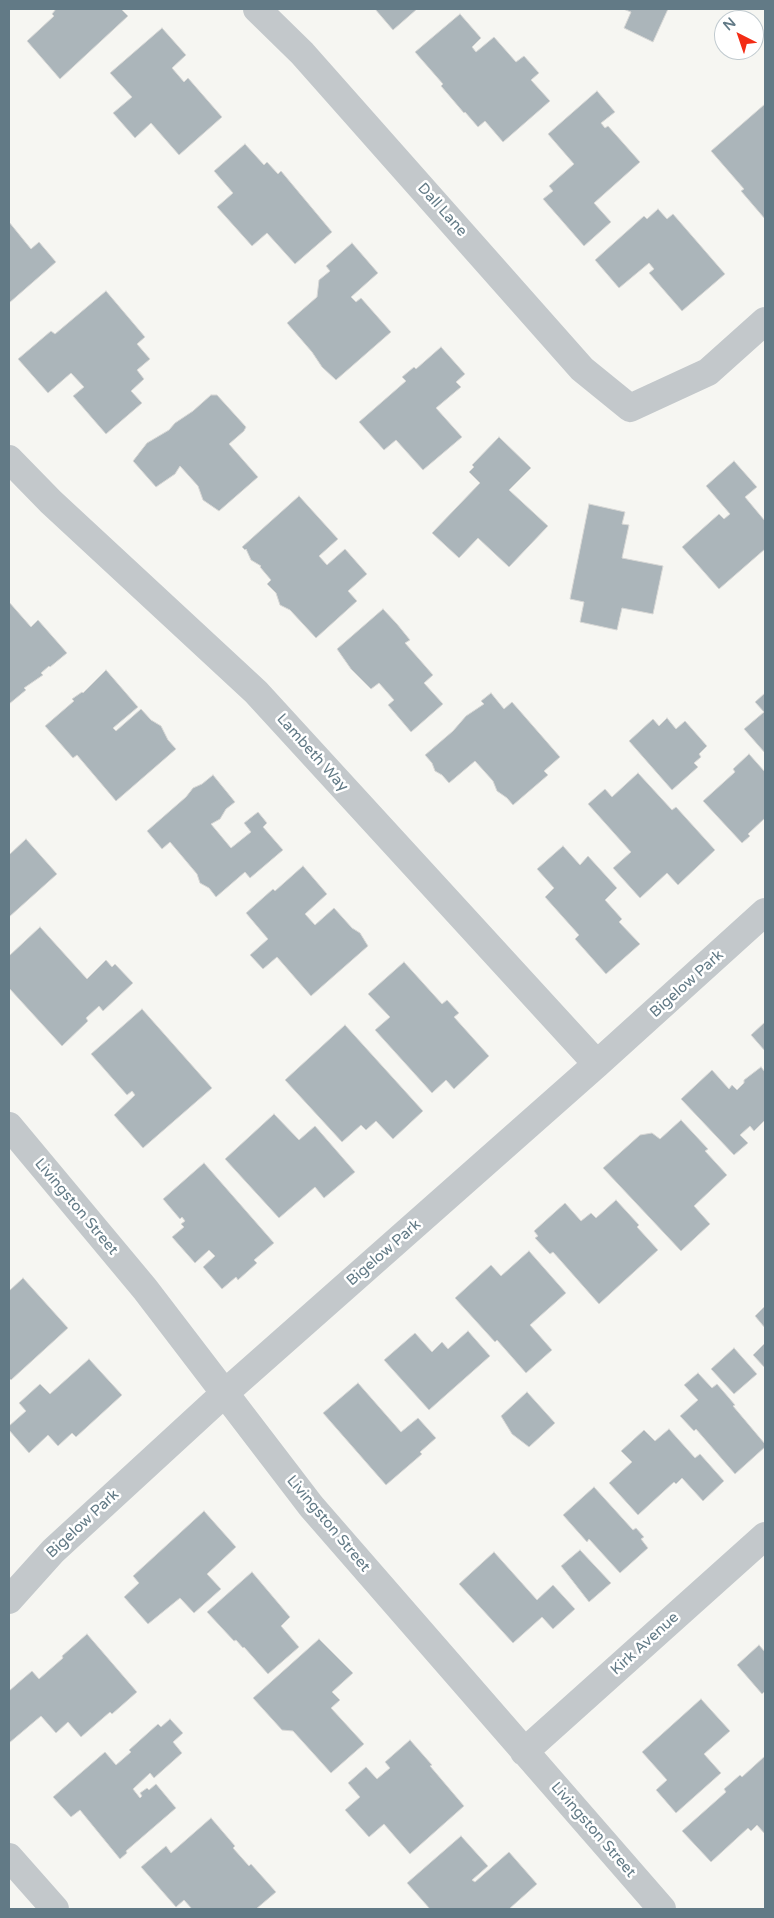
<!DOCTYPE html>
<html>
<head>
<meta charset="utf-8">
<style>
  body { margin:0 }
  #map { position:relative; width:774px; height:1918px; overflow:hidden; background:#f6f6f2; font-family:"Varela Round",sans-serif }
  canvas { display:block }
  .frame { position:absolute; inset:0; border:10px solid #627a86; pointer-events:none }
  .north { position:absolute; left:714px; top:10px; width:50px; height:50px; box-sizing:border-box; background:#fff; border:1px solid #c0cacf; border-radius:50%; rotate:319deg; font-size:14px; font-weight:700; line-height:20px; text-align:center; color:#627a86 }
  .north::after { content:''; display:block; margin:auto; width:18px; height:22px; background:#f32c15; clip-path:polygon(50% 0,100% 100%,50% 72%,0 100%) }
</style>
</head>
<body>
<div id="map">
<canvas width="774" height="1918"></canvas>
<div class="frame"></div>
<div class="north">N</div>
</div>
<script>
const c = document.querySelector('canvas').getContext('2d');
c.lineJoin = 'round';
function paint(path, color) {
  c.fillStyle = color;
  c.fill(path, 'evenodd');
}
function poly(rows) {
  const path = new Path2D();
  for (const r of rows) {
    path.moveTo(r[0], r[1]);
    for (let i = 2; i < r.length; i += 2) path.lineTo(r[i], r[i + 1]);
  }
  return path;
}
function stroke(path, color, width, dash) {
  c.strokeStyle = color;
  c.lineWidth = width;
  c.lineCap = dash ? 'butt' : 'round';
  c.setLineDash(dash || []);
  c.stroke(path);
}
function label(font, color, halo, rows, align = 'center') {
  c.font = font + ' "Varela Round",sans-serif';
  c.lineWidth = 5;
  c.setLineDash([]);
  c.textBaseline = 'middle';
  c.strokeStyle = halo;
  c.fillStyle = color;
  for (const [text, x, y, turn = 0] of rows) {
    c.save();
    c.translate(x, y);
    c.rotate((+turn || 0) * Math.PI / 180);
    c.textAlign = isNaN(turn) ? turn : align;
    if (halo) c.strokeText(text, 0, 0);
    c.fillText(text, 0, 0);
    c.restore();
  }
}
const building = poly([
  [56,9,121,9,128,16,60,79,27,41,54,16,52,14,56,9],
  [375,9,417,9,393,30,375,9],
  [623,9,668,9,653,42,624,28,631,12,623,9],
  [460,14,481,38,472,47,476,52,494,37,516,62,524,56,539,73,531,80,550,101,503,142,485,121,478,127,465,112,464,113,441,86,443,84,415,52,460,14],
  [162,28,186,55,172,68,184,82,188,78,222,117,179,155,151,123,135,138,113,113,132,97,110,73,162,28],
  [597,91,615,112,601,123,605,128,608,126,640,162,594,203,611,222,584,246,543,199,553,191,549,186,574,164,548,134,597,91],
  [765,104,765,219,741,191,744,189,711,151,765,104],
  [245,144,264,165,267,162,278,174,281,171,332,232,295,264,267,233,252,246,217,207,233,193,214,171,245,144],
  [658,209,667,219,673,214,725,274,682,311,649,273,654,269,649,263,619,288,595,260,644,216,647,219,658,209],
  [9,222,31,249,39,242,56,262,9,303,9,222],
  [352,243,378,273,351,297,356,302,361,298,391,332,336,380,322,367,312,352,287,323,317,297,319,280,330,271,326,266,352,243],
  [106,291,145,337,137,344,150,359,137,370,144,379,131,391,142,403,106,434,73,396,84,387,71,373,48,393,18,359,51,331,55,334,106,291],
  [441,347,465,374,456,382,461,387,436,408,462,437,423,470,396,440,384,450,359,422,406,381,402,377,414,367,416,369,441,347],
  [211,395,217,395,246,427,244,431,229,444,258,477,219,511,203,500,198,486,180,466,175,474,156,487,133,461,147,443,169,430,175,423,193,411,211,395],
  [499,437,531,468,509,490,548,526,509,567,478,538,459,558,432,533,480,483,469,472,474,467,472,465,499,437],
  [734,461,757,487,745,497,765,521,765,549,719,589,682,547,719,514,724,519,730,514,706,486,734,461],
  [299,496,338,539,319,556,327,565,345,549,367,574,348,591,357,601,316,638,290,610,280,605,276,593,267,584,271,580,260,567,261,566,251,560,246,549,245,550,242,547,299,496],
  [589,504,625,512,622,524,629,525,622,558,663,566,653,614,622,608,617,630,580,622,584,602,570,599,589,504],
  [9,602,31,627,38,620,67,653,50,667,49,666,41,673,43,675,24,688,26,690,9,704,9,602],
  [383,609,397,624,410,640,405,643,433,675,424,683,443,704,411,732,388,705,394,700,379,683,371,689,351,669,337,649,383,609],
  [106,670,138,707,113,728,116,731,141,709,151,720,161,726,168,740,176,749,116,801,77,755,73,758,45,726,74,701,72,699,82,692,83,693,106,670],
  [491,693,504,709,512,702,560,757,544,771,548,775,513,805,507,798,497,791,493,781,475,761,449,783,442,775,435,771,432,763,425,755,453,731,466,716,484,704,481,701,491,693],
  [765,693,765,753,744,729,764,712,755,702,765,693],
  [667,718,676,729,685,721,707,746,699,754,701,757,694,763,698,767,672,790,629,741,653,719,659,726,667,718],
  [749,754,765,772,765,818,748,834,750,836,742,843,703,801,735,772,733,769,749,754],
  [638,773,672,810,676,807,715,850,678,885,667,873,640,898,613,868,631,852,588,804,605,789,612,797,638,773],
  [213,775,235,802,226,809,220,819,211,824,231,848,251,832,244,823,258,812,267,823,263,827,283,850,250,878,245,872,216,897,209,888,200,883,197,874,170,842,162,849,147,831,186,797,193,788,202,784,213,775],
  [26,839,57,874,9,917,9,855,26,839],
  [563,846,580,865,588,856,617,888,605,900,622,919,619,922,640,944,606,974,575,939,579,935,545,897,554,888,537,869,563,846],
  [303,866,327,894,305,914,315,925,334,908,352,928,360,933,368,946,311,996,277,957,263,969,250,955,268,939,246,913,273,889,275,891,303,866],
  [40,927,87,979,106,960,112,967,115,964,133,983,103,1011,99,1006,86,1018,88,1021,62,1046,9,988,9,956,40,927],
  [404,962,442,1004,447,1000,459,1013,454,1017,489,1056,454,1089,446,1080,432,1093,375,1030,390,1017,368,994,404,962],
  [142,1009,212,1088,143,1148,114,1115,135,1095,132,1091,127,1095,91,1054,142,1009],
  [765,1022,765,1051,751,1035,765,1022],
  [345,1025,423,1111,393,1139,376,1121,366,1130,361,1125,342,1142,285,1080,345,1025],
  [761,1067,765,1072,765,1120,754,1131,750,1126,740,1135,748,1143,734,1155,681,1099,712,1070,729,1089,732,1085,737,1090,744,1083,744,1080,761,1067],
  [274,1114,299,1140,315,1126,355,1172,324,1198,315,1187,279,1218,225,1159,274,1114],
  [681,1120,708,1149,705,1151,727,1175,694,1206,710,1224,681,1251,603,1168,640,1135,652,1133,660,1139,681,1120],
  [204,1163,274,1243,254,1260,257,1263,238,1280,236,1277,222,1289,203,1267,215,1256,209,1250,195,1263,172,1237,184,1227,181,1224,185,1221,182,1217,180,1219,163,1199,204,1163],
  [616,1200,639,1225,637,1227,658,1250,599,1304,553,1252,550,1254,535,1238,538,1236,534,1231,565,1203,581,1221,591,1213,596,1218,616,1200],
  [529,1251,566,1293,530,1325,552,1350,526,1373,497,1340,495,1342,455,1298,491,1265,501,1276,529,1251],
  [23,1278,68,1328,11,1380,9,1378,9,1291,23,1278],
  [765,1306,765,1328,755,1316,765,1306],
  [468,1331,490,1356,429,1410,384,1360,415,1333,432,1352,442,1342,448,1349,468,1331],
  [765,1343,765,1368,753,1355,765,1343],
  [734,1348,757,1374,734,1394,711,1369,734,1348],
  [89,1359,122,1395,76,1437,72,1433,58,1446,48,1435,29,1453,9,1430,9,1426,26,1411,19,1403,40,1384,50,1394,89,1359],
  [698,1373,712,1388,717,1384,735,1405,733,1406,765,1444,765,1447,735,1474,696,1429,694,1431,680,1416,698,1400,684,1385,698,1373],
  [358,1383,401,1432,418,1418,436,1438,420,1452,422,1454,386,1485,323,1413,358,1383],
  [527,1392,555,1423,529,1447,512,1434,501,1416,527,1392],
  [669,1429,695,1458,700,1454,724,1481,703,1501,682,1478,676,1484,674,1482,638,1515,609,1483,632,1462,621,1451,644,1430,655,1441,669,1429],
  [594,1487,633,1530,636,1528,644,1537,641,1539,648,1548,620,1573,589,1539,587,1542,563,1515,594,1487],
  [204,1511,236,1547,207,1574,221,1589,194,1613,180,1598,148,1624,124,1597,139,1583,133,1576,204,1511],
  [580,1550,611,1583,589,1602,561,1566,580,1550],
  [494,1552,537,1600,553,1585,575,1609,553,1629,542,1617,513,1643,459,1584,494,1552],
  [252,1572,290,1617,281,1626,299,1647,268,1674,244,1647,243,1648,236,1640,234,1641,207,1612,252,1572],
  [87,1634,137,1692,112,1714,110,1712,81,1737,68,1722,56,1733,41,1716,9,1743,9,1691,32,1671,39,1679,63,1658,62,1656,87,1634],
  [319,1639,353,1673,332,1692,340,1700,331,1708,364,1744,331,1773,293,1731,282,1730,253,1698,319,1639],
  [759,1645,765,1652,765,1691,762,1694,737,1665,759,1645],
  [701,1699,730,1731,704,1754,721,1773,676,1813,656,1790,667,1780,642,1752,701,1699],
  [170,1719,183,1733,173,1742,182,1753,154,1778,150,1773,133,1789,140,1798,142,1796,140,1793,147,1788,149,1790,156,1784,176,1808,126,1851,127,1853,120,1859,80,1810,71,1817,53,1797,105,1752,116,1765,131,1752,129,1750,158,1724,161,1727,170,1719],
  [410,1740,432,1765,430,1766,464,1806,410,1854,384,1824,369,1837,345,1810,360,1797,348,1783,366,1767,377,1779,390,1768,385,1762,410,1740],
  [765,1756,765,1834,757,1825,751,1831,748,1828,711,1862,682,1831,726,1792,724,1789,740,1775,742,1777,765,1756],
  [211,1818,235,1846,233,1848,249,1866,251,1864,276,1892,256,1909,192,1909,184,1900,176,1907,141,1867,166,1846,171,1853,211,1818],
  [461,1836,488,1866,472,1880,475,1882,509,1852,537,1884,509,1909,430,1909,407,1883,461,1836]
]);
const street = poly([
  [257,9,302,53,582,369,630,408,708,372,765,321],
  [9,459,51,502,256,692,597,1064],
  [9,1126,145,1289,311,1506,662,1909],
  [9,1600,53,1551,226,1392,597,1064,765,912],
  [524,1752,765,1536],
  [9,1857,55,1909]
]);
const streetNames = [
  ["Dall Lane",442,210,48],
  ["Lambeth Way",312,753,48],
  ["Bigelow Park",687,984,-42],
  ["Livingston Street",76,1207,50],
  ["Bigelow Park",384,1253,-41],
  ["Bigelow Park",83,1524,-43],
  ["Livingston Street",328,1524,50],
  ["Kirk Avenue",645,1644,-42],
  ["Livingston Street",593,1830,49]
];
paint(building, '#abb5ba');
stroke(building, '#d7d7d5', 1);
stroke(street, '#c3c8cb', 28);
label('15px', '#627a86', '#fff', streetNames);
</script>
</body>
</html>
